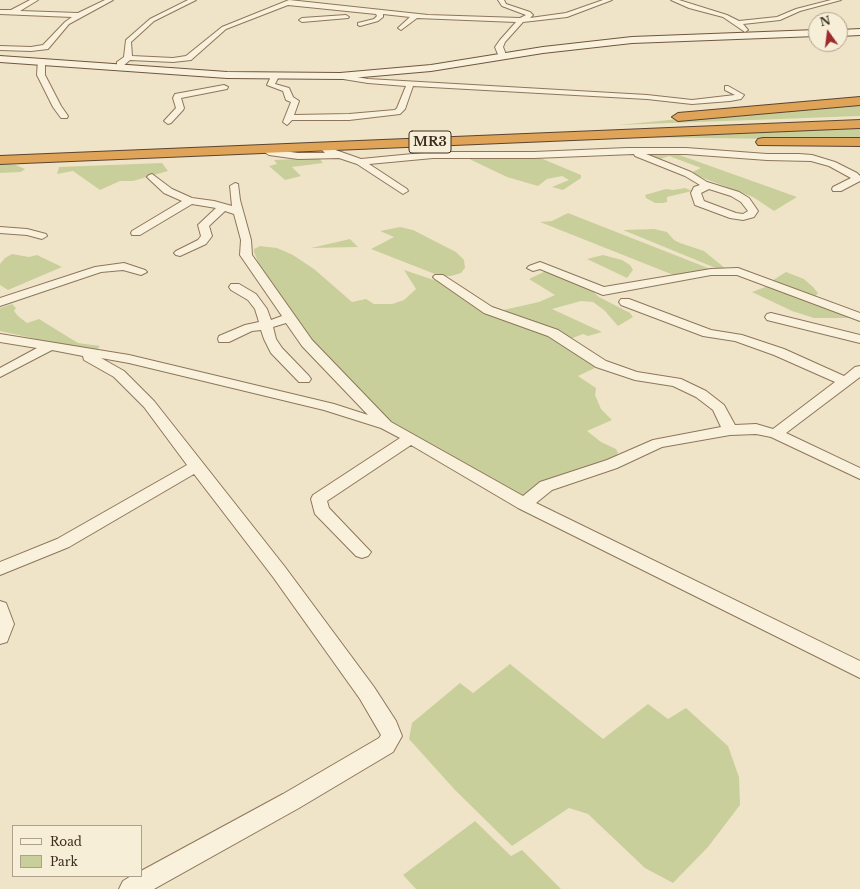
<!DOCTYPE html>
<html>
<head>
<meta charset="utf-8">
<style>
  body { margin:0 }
  #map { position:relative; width:860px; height:889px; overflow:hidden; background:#f0e4c8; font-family:"Libre Baskerville",serif }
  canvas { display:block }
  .legend { position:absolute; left:12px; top:825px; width:130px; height:52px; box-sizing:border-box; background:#f7eed8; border:1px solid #ada18e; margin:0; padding:5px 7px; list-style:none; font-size:12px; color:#3d2e20 }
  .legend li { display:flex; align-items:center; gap:8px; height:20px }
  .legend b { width:20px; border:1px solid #ada18e }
  .north { position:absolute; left:808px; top:12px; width:40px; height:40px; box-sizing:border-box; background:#f7eed8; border:1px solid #ada18e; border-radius:50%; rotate:346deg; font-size:11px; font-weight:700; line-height:16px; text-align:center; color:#3d2e20 }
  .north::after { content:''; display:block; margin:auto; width:14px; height:18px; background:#9e2a2b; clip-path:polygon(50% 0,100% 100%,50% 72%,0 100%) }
</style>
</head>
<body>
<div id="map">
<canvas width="860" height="889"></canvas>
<ul class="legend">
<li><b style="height:5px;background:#faf1dc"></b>Road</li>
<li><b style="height:11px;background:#c9cf9b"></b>Park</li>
</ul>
<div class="north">N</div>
</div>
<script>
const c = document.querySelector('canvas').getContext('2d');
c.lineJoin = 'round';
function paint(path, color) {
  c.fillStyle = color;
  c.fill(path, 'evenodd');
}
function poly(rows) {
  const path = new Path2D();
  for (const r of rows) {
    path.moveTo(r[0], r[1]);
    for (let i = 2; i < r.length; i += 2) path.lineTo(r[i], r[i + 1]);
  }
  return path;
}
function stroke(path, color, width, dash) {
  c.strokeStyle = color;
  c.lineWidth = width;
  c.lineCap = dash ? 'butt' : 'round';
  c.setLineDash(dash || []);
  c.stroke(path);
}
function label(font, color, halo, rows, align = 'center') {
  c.font = font + ' "Libre Baskerville",serif';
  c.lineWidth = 4;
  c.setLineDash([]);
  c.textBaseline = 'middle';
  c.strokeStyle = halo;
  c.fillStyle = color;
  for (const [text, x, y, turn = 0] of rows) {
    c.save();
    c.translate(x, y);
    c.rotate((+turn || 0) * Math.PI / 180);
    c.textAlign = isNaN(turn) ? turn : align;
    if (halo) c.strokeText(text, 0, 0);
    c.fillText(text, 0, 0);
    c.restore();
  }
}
const green = poly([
  [860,103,860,116,618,125,730,114],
  [860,126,860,140,624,137],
  [633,152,671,152,797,197,774,211,753,197,690,173,701,168,669,156,658,160],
  [463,156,538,157,581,175,581,178,563,190,552,187,569,180,562,176,547,179,538,186,507,177],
  [319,158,323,163,292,167,301,176,285,180,269,166,277,164,274,160],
  [162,163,168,171,133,181,120,181,100,190,73,171,57,174,59,167],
  [0,164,16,165,25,169,21,172,0,173],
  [685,188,692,191,667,197,667,202,663,203,655,203,646,198,645,195,666,189,673,190],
  [568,213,713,270,676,276,540,222,552,221],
  [400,227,413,230,456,252,464,260,465,268,461,273,451,276,440,276,371,249,394,237,380,231],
  [654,229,667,232,674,240,680,243,704,251,726,269,718,269,623,230],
  [350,239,358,247,311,248],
  [260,246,277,248,293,255,314,269,352,302,366,299,374,304,392,304,404,300,416,289,404,270,443,283,528,325,599,366,578,376,596,388,595,395,601,409,612,420,587,431,601,442,616,449,618,453,613,458,523,498,386,419,310,339,261,269,254,252,254,249],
  [12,254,29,257,37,255,62,267,8,290,0,285,0,264,5,258],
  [603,255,622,260,630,265,633,270,627,278,587,259],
  [548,270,585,285,599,297,630,313,633,317,618,326,604,310,593,302,581,301,552,309,602,332,588,336,583,334,568,340,499,311,539,302,555,295,529,279],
  [786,272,804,279,813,287,818,293,814,298,770,282],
  [768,286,848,316,851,318,814,318,792,311,752,292],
  [12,304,16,308,14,311,18,316,27,323,39,319,78,343,100,346,95,352,0,331,0,308],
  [510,664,603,739,648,704,668,719,686,708,728,746,739,777,740,805,708,847,673,883,645,868,588,814,569,808,512,846,455,790,409,739,412,723,460,683,473,693],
  [475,821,511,856,522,850,561,889,416,889,403,875]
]);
const street = poly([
  [30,0,38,0,20,11,78,13,105,0,113,0,69,24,48,49,31,51,0,50,0,46,31,47,43,45,65,22,72,17,0,14,0,10,11,10,30,0],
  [188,0,196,0,154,21,131,42,132,56,173,58,186,56,222,27,289,0,428,15,520,18,526,15,502,6,498,0,504,0,506,4,530,12,533,15,530,18,566,13,603,0,612,0,567,17,523,22,505,42,503,47,507,57,503,59,499,57,495,47,500,40,516,22,417,18,401,30,398,28,410,17,383,14,383,17,378,21,360,26,358,25,358,23,374,19,377,16,376,14,288,5,226,29,191,60,173,62,130,60,123,66,117,66,117,62,124,57,126,40,150,19,188,0],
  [671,0,679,0,727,15,739,21,777,17,796,9,831,0,841,0,800,11,780,20,743,24,748,30,745,32,723,17,689,8,671,0],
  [346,15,349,17,348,18,302,22,299,20,302,18,346,15],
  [38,59,45,61,45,75,61,106,68,116,67,118,61,118,53,107,37,75,38,59],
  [272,74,279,76,275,84,289,88,293,97,299,101,294,115,349,114,395,110,397,108,406,86,368,83,337,78,336,76,340,74,368,79,647,95,692,100,735,95,725,90,725,86,728,86,744,95,741,99,730,101,692,104,647,99,413,86,405,109,400,114,349,120,292,120,287,125,283,122,291,102,286,100,283,91,267,85,272,74],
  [224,85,228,87,227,89,181,98,184,108,183,110,171,123,168,124,164,121,176,108,173,98,175,94,224,85],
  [327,147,361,159,433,152,534,152,627,148,686,148,767,154,799,154,812,155,835,162,857,173,860,176,860,181,841,191,833,191,832,189,833,187,851,178,829,166,811,161,767,160,686,154,646,154,691,172,707,182,739,192,749,198,758,211,754,217,743,220,730,218,695,205,691,193,694,187,700,185,685,176,635,156,634,154,534,158,433,158,369,164,407,189,408,191,403,194,357,164,339,158,298,159,269,155,264,152,269,149,298,153,325,153,322,150,327,147],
  [709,189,731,196,741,202,748,211,743,214,736,213,704,201,701,193,709,189],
  [152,174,172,189,192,198,214,201,232,206,230,186,235,183,238,184,240,200,251,240,252,255,312,340,391,422,523,496,540,482,607,460,653,440,721,427,713,410,696,397,673,386,635,380,596,367,548,336,484,313,435,279,433,277,435,275,443,275,492,307,558,330,606,361,637,372,681,379,706,391,724,405,735,425,756,424,773,429,835,382,774,355,735,341,703,336,621,305,619,302,621,299,629,299,711,330,742,335,784,349,844,376,855,367,860,366,860,377,786,433,860,468,860,479,771,437,756,434,730,435,662,447,617,468,552,490,536,503,860,661,860,678,518,508,411,445,327,501,329,508,371,552,368,556,362,558,356,556,315,514,311,499,313,495,400,438,381,428,324,410,129,363,101,358,124,371,154,401,285,567,374,687,396,721,402,736,393,752,299,808,154,889,119,889,123,881,131,876,141,876,141,871,283,794,379,738,381,735,360,699,273,577,194,474,69,547,0,575,0,562,57,539,187,465,144,407,114,377,84,360,83,356,52,350,0,377,0,368,37,348,0,342,0,334,129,355,334,404,368,415,302,346,286,323,273,327,276,339,282,348,309,376,311,379,309,382,299,382,271,353,264,339,261,330,252,331,229,342,219,342,218,339,219,336,245,325,259,322,255,309,248,300,231,290,229,287,231,284,239,284,256,294,267,309,271,320,282,316,240,255,241,240,234,214,225,211,209,226,212,236,206,244,180,256,176,255,174,253,176,251,198,240,201,236,198,225,216,208,192,204,140,235,132,235,131,233,132,231,182,201,164,193,149,179,147,177,149,175,152,174],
  [0,227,27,229,46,234,47,236,42,239,27,235,0,233,0,227],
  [540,262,604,287,711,269,738,268,860,313,860,321,737,275,711,275,603,295,540,269,533,271,527,268,529,266,540,262],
  [124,263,145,270,147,272,141,275,123,270,101,272,0,306,0,298,95,267,124,263],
  [771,313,860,335,860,343,767,320,765,317,767,314,771,313],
  [0,601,6,603,14,624,7,642,0,644,0,601]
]);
const secondary = poly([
  [860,29,860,35,840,36,840,30,860,29],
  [816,30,816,36,632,43,543,53,431,71,340,79,227,78,0,62,0,56,227,72,340,73,431,65,543,47,632,37,816,30]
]);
const highway = poly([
  [860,97,860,105,678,121,672,117,678,113,860,97],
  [860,120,860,128,0,164,0,156,860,120],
  [763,138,860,138,860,146,758,145,756,142,758,139,763,138]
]);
const shields = [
  [430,142,42]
];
const shieldNames = [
  ["MR3",430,142]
];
paint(green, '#c9cf9b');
stroke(street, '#8d765c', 2);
stroke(secondary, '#6f573f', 2);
stroke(highway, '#5b4430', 2);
paint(street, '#faf1dc');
paint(secondary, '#faf1dc');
paint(highway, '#e0a458');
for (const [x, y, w] of shields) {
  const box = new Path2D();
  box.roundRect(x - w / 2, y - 11, w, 22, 3);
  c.fillStyle = '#f7eed8';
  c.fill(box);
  stroke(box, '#3d2e20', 1);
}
label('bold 13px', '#3d2e20', null, shieldNames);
</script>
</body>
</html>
